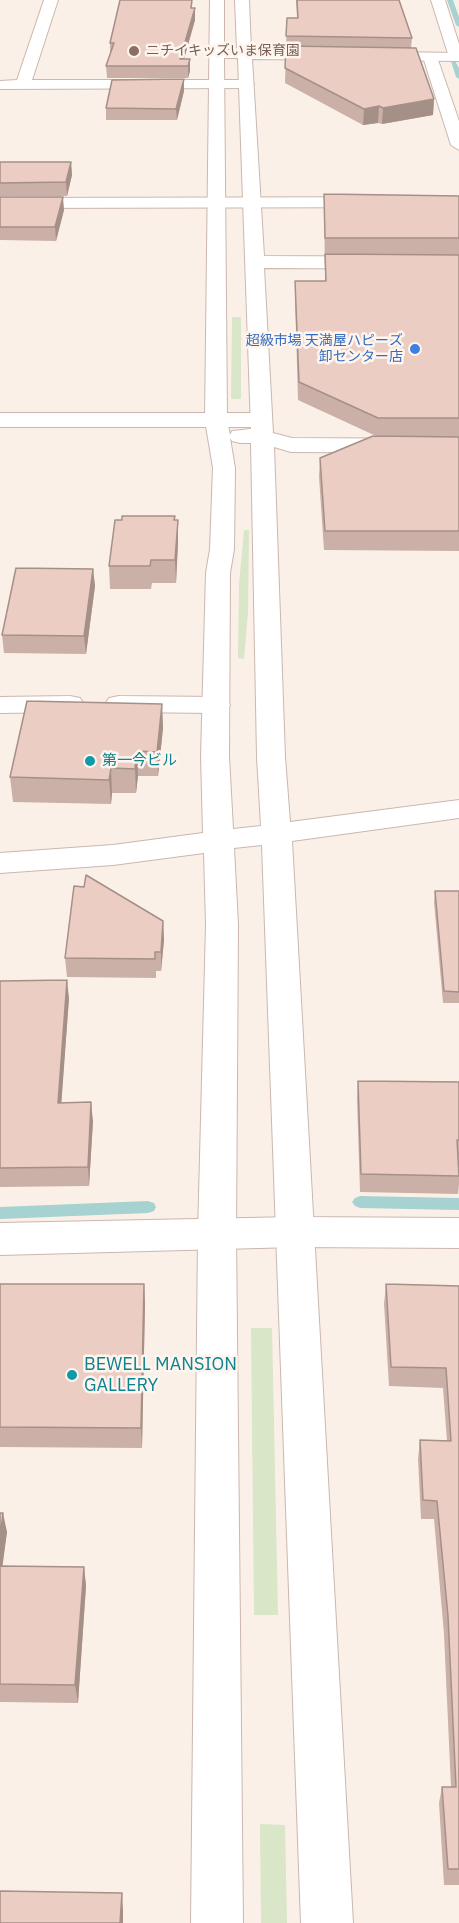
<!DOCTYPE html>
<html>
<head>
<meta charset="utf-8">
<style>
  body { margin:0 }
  canvas { display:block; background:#faf0e8 }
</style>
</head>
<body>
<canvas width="459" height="1923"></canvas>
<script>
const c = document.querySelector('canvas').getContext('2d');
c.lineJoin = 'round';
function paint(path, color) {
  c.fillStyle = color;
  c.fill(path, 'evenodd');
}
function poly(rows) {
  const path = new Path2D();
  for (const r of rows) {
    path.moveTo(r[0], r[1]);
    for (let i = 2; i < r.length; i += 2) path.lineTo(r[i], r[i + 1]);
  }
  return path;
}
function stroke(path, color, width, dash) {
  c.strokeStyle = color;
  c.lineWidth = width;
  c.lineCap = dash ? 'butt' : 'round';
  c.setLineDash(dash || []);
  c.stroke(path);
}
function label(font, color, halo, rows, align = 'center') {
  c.font = font + ' "IBM Plex Sans","Noto Sans JP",sans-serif';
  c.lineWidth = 5;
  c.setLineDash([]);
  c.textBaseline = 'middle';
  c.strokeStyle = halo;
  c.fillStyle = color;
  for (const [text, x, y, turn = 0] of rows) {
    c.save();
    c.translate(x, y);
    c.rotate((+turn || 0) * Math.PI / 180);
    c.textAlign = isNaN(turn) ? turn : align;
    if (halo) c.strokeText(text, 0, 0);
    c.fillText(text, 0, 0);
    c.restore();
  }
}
const green = poly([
  [232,317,241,317,241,399,231,399],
  [244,530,249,530,248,612,244,659,238,658,239,584],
  [251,1328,272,1328,278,1615,254,1615],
  [260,1824,285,1825,287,1923,261,1923]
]);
const stream = poly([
  [447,0,453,0,459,17,459,27,456,25,447,0],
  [454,59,459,68,459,79,456,77,451,61,454,59],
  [360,1196,459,1198,459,1210,360,1208,355,1206,352,1202,355,1198,360,1196],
  [148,1201,154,1203,156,1207,154,1211,148,1213,0,1219,0,1207,148,1201]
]);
const minor = poly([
  [44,0,58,0,32,80,247,80,254,84,247,88,0,89,0,81,17,80,44,0],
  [431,0,445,0,459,44,459,61,451,60,449,57,431,0],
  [430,53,437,57,459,121,459,150,451,145,423,57,430,53],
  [459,197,459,207,0,208,0,198,459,197],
  [0,413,261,413,269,415,272,420,269,425,261,427,0,427,0,413],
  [70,696,80,698,84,704,80,710,70,712,0,713,0,697,70,696],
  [119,696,216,697,226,699,230,705,226,711,216,713,119,712,109,710,105,704,109,698,119,696],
  [296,1217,459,1218,459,1248,296,1247,0,1255,0,1223,296,1217]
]);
const tertiary = poly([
  [210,0,224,0,224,50,237,50,235,0,249,0,251,50,459,53,459,61,252,59,264,256,459,257,459,269,264,268,273,433,292,438,459,439,459,453,291,452,274,447,285,757,290,822,459,800,459,818,292,841,353,1923,301,1923,262,845,234,848,238,925,236,1234,243,1923,191,1923,198,1234,206,925,204,853,113,865,0,873,0,853,113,845,203,833,201,756,206,573,210,549,213,468,205,420,210,0],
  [224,58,238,58,251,429,232,431,230,435,227,420,224,58],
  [230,438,232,441,240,443,251,443,257,757,261,826,233,829,229,756,230,573,234,549,235,468,230,438]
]);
const wall = poly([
  [296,0,399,0,412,38,411,48,434,99,433,115,382,124,378,123,363,125,285,83,287,18,297,18],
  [192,8,195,8,195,20,184,59,190,59,190,71,188,78,107,78,106,66,110,55,110,43],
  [184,91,177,120,106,120,106,108],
  [0,162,71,162,72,175,67,196,0,196],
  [324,194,459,196,459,551,324,550,319,477,320,458,376,436,298,400,295,298,295,281,325,281],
  [0,197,64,210,56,241,0,240],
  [175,520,178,543,176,583,152,583,151,589,110,589,109,566],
  [93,569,95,586,86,654,4,653,2,635],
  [162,704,163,728,158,776,138,776,136,793,112,793,111,804,13,802,10,777],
  [435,891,459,891,459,1003,443,1003,434,902],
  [163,921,164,940,161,971,156,971,156,978,67,977,65,958],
  [0,981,69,998,61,1103,93,1121,89,1186,0,1187],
  [358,1081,459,1082,459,1184,458,1194,360,1192,357,1099],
  [0,1284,144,1284,145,1304,142,1448,0,1447],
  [386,1284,459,1286,459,1885,444,1885,439,1803,442,1787,451,1787,444,1634,434,1519,421,1519,418,1459,420,1440,447,1441,443,1388,389,1386,384,1304],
  [0,1513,7,1532,2,1566,84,1567,86,1586,78,1703,0,1702]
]);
const shadedWall = poly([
  [195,8,195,20,182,66,180,59],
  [190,59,190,71,188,78,188,66],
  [184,79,184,91,177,120,176,109],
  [434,99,433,115,382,124,383,108],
  [379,106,378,123,363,125,364,109],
  [71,162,72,175,67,196,66,182],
  [63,197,64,210,56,241,55,227],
  [178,520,178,543,176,583,175,560],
  [93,569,95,586,86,654,84,636],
  [162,704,163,728,158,776,157,752],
  [137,751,138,776,136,793,135,769],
  [111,768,112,793,111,804,109,780],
  [163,921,164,940,161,971,161,952],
  [67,980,69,998,60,1122,58,1103],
  [91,1102,93,1121,89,1186,88,1167],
  [144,1284,145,1304,142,1448,141,1428],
  [3,1513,7,1532,0,1585,0,1538],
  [84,1567,86,1586,78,1703,75,1685],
  [122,1893,123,1909,123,1923,120,1923]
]);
const building = poly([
  [120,0,192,0,191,8,195,8,180,59,190,59,188,66,106,66,114,43,110,43,120,0],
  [297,0,399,0,412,38,286,36,287,18,298,18,297,0],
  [286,46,416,48,434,99,383,108,379,106,364,109,285,68,286,46],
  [184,79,176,109,106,108,112,80,184,79],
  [0,162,71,162,66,182,0,183,0,162],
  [324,194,459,196,459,238,325,238,324,194],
  [0,197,63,197,55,227,0,227,0,197],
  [325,254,459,255,459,418,378,418,299,382,295,281,326,281,325,254],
  [373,436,459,437,459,531,325,531,320,458,373,436],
  [122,516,175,516,174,520,178,520,175,560,151,560,150,566,109,566,115,520,122,520,122,516],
  [16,568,93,569,84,636,2,635,16,568],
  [27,701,162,704,157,752,137,751,135,769,111,768,109,780,10,777,27,701],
  [86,875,163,921,161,952,155,952,155,959,65,958,74,886,84,887,86,875],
  [435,891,459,891,459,992,444,991,435,891],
  [67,980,58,1103,91,1102,88,1167,0,1168,0,981,67,980],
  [358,1081,459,1082,459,1140,457,1140,459,1176,361,1174,358,1081],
  [0,1284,144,1284,141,1428,0,1427,0,1284],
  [386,1284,459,1286,459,1869,448,1869,442,1787,456,1787,448,1616,437,1501,423,1500,420,1440,451,1441,446,1368,391,1367,386,1284],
  [0,1513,3,1513,0,1538,0,1513],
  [0,1566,84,1567,75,1685,0,1684,0,1566],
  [0,1891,122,1893,120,1923,0,1923,0,1891]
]);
const markers = [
  [134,51,6,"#8d6e63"],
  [415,349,6,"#3f7fe0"],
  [90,761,6,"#0f9aa8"],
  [72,1375,6,"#0f9aa8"]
];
const farEducationnames = [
  ["ニチイキッズいま保育園",146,51]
];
const farShopnames = [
  ["超級市場 天満屋ハピーズ",403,341],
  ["卸センター店",403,357]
];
const cultureNames = [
  ["第一今ビル",102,761]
];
const nearCulturenames = [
  ["BEWELL MANSION",84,1365],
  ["GALLERY",84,1386]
];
paint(green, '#d9e6c8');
paint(stream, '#a6d2d2');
stroke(minor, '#cbb7af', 2);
stroke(tertiary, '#cbb7af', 2);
paint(minor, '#fff');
paint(tertiary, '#fff');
paint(wall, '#cbb0a8');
paint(shadedWall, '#a59088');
paint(building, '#eccdc3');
stroke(building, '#a59088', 1.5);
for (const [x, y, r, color] of markers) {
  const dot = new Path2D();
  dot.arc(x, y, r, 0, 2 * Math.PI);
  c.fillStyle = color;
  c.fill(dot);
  stroke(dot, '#fdf5ee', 2);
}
label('14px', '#785e54', '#fdf5ee', farEducationnames, 'left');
label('14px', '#366cbe', '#fdf5ee', farShopnames, 'right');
label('15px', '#0d838f', '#fdf5ee', cultureNames, 'left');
label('18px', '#0d838f', '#fdf5ee', nearCulturenames, 'left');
</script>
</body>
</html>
